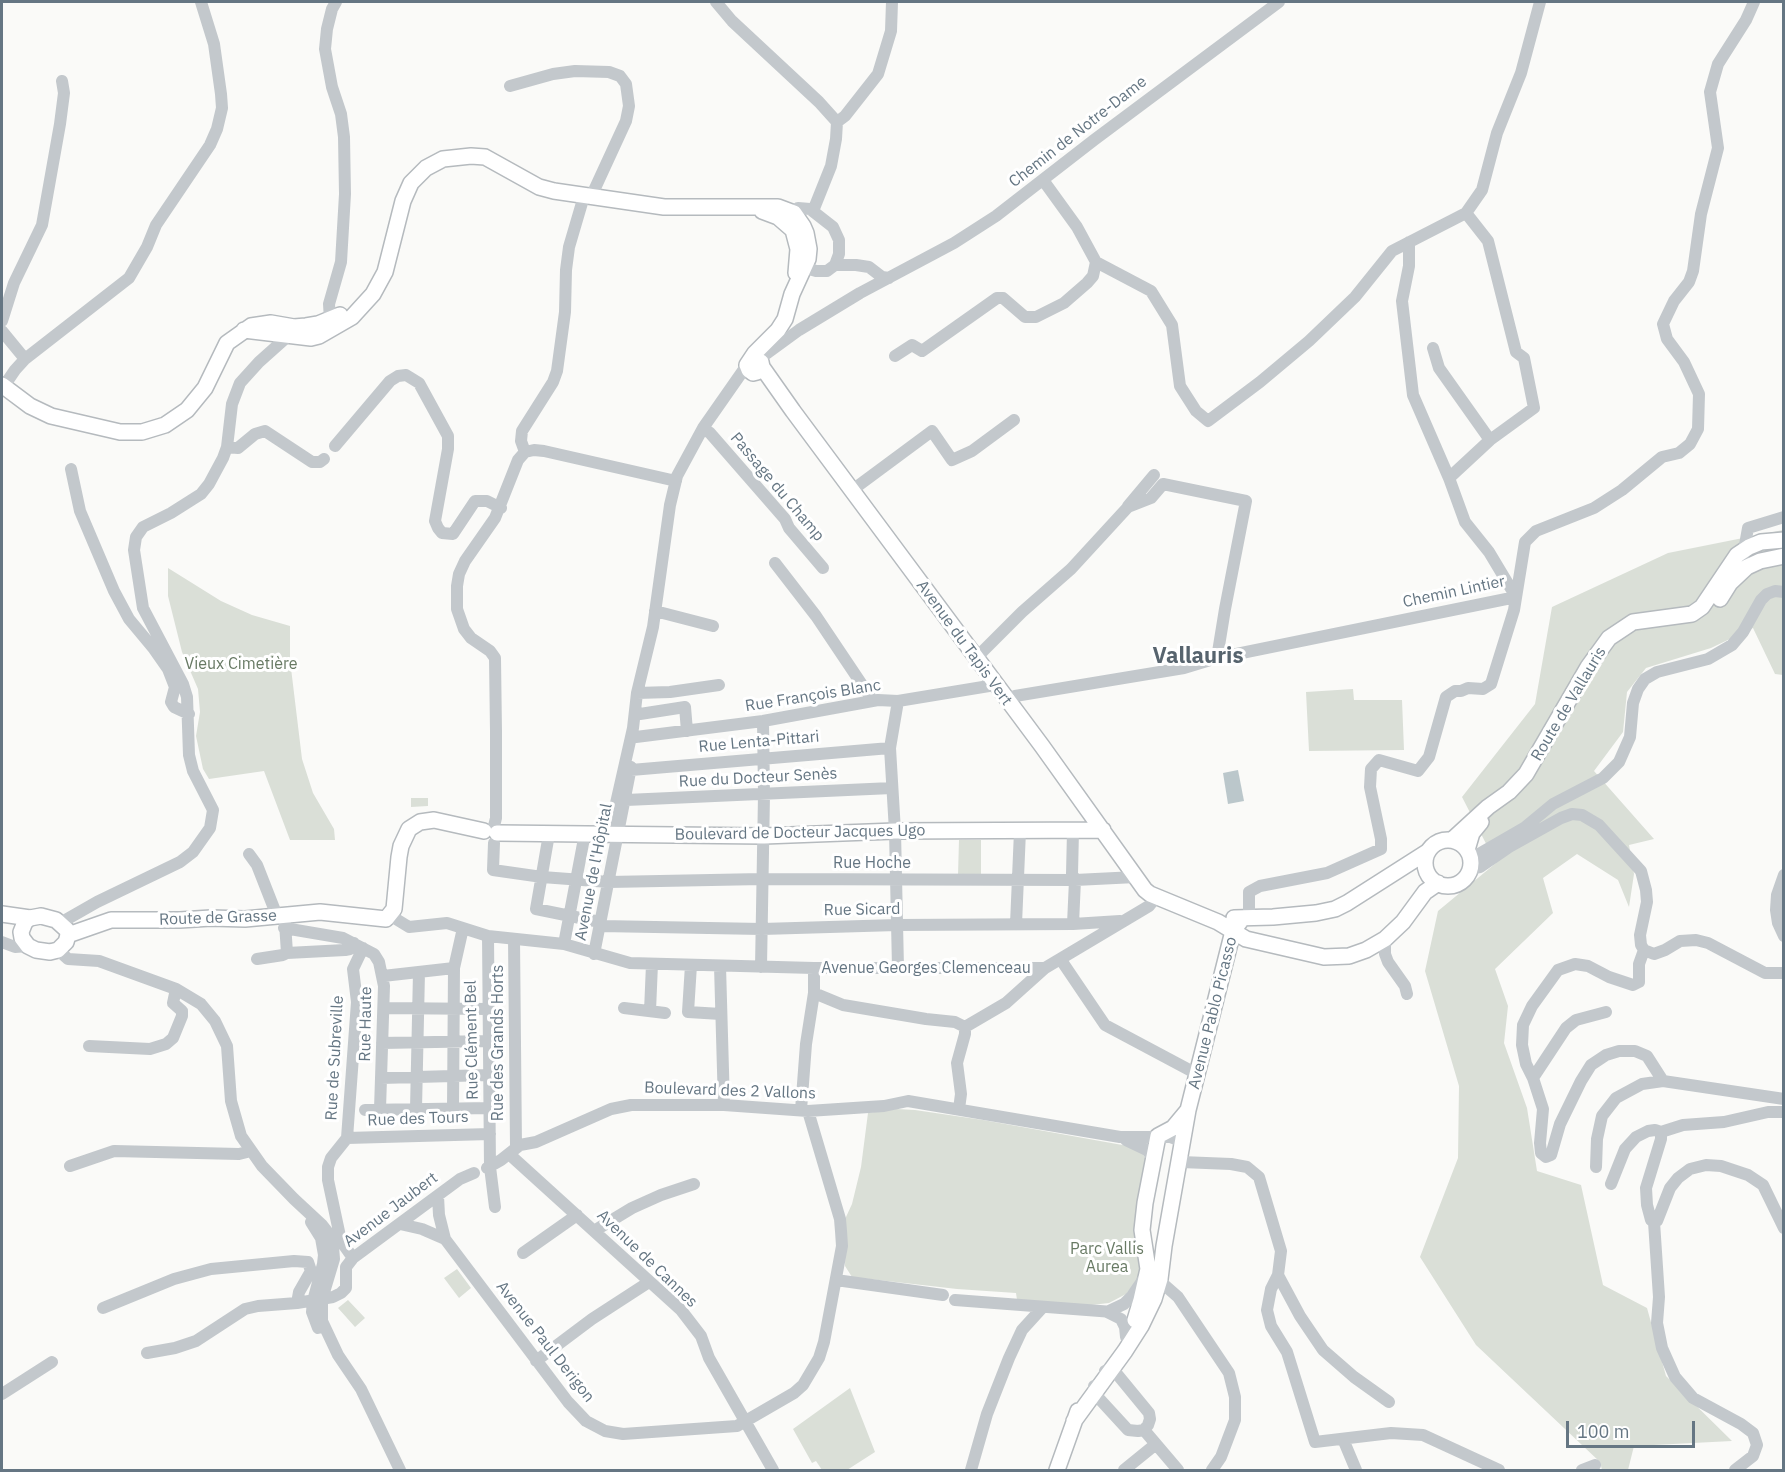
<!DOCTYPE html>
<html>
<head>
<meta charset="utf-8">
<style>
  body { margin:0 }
  #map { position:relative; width:1785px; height:1472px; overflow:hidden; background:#fafaf8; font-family:"IBM Plex Sans",sans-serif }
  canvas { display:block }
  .frame { position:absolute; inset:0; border:3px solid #657683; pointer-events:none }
  .scale { position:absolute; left:1566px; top:1421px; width:129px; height:27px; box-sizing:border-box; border:3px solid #657683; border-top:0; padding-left:8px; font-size:18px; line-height:21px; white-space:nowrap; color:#657683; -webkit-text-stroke:4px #fff; paint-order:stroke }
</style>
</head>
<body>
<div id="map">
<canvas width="1785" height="1472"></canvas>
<div class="frame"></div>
<div class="scale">100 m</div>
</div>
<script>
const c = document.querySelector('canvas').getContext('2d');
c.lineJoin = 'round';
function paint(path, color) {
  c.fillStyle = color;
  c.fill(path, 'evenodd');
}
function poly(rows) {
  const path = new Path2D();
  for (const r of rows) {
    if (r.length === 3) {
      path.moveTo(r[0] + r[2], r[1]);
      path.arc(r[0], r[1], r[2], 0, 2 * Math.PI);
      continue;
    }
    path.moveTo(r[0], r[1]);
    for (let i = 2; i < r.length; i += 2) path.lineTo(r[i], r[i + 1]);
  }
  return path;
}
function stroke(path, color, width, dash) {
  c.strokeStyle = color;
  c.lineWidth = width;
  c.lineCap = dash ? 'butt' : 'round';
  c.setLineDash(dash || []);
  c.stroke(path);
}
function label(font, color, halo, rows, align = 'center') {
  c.font = font + ' "IBM Plex Sans",sans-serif';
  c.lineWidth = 6;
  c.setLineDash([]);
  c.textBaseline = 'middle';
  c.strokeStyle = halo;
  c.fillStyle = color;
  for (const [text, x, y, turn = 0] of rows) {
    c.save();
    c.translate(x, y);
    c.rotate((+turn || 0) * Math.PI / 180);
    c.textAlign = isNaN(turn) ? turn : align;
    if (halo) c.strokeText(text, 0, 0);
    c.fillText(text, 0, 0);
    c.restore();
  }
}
const green = poly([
  [1783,530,1783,675,1775,674,1753,628,1711,648,1646,668,1627,692,1623,732,1594,771,1654,839,1629,845,1634,874,1629,907,1618,880,1577,854,1543,878,1553,913,1495,969,1508,1006,1504,1043,1527,1108,1537,1171,1581,1185,1603,1285,1647,1308,1666,1376,1732,1441,1634,1446,1628,1470,1602,1470,1600,1462,1476,1345,1420,1257,1458,1158,1459,1086,1425,971,1438,911,1496,863,1462,797,1535,704,1552,607,1668,553],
  [168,568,221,601,252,615,290,626,290,660,302,759,313,793,334,829,335,840,290,840,264,771,209,779,203,769,196,736,200,712,198,689,182,652,168,596],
  [1353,689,1354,700,1402,700,1404,750,1309,751,1306,692],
  [411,798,428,798,428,806,411,807],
  [959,840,981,840,981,875,958,875],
  [896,1109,915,1110,983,1120,1128,1146,1143,1154,1146,1160,1140,1277,1126,1294,1109,1303,1091,1305,1017,1300,1016,1293,957,1289,852,1277,845,1266,846,1217,852,1204,861,1167,868,1113],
  [457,1269,471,1288,459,1298,444,1278],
  [348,1300,365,1318,355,1327,338,1308],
  [850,1388,875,1452,847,1470,822,1470,816,1461,812,1463,793,1429]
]);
const water = poly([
  [1238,770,1244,801,1228,804,1223,773]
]);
const minor = poly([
  [716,2,732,21,819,102,837,122,836,139,831,166,813,211],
  [510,86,553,74,575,71,609,72,620,76,626,84,629,106,626,121,591,197],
  [837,122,845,116,878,74,891,31,892,2],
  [1043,180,1077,227,1096,262,1151,291,1172,325,1180,386,1196,411,1208,421,1260,382,1309,341,1355,297,1392,251,1466,213,1482,190,1497,133,1521,73,1540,2],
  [792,221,794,213,798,208,810,209,833,227,839,240,839,254,835,265,827,271,816,271,806,268,803,261],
  [1409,242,1409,266,1402,301,1413,395,1449,478,1465,522,1489,552,1516,597],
  [835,265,856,265,869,267,882,277,889,278],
  [330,320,329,304,341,262,345,194,344,137,341,114,332,87,325,49,327,29,332,9,336,2],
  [2,321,14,283,42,225,60,124,64,93,62,81],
  [2,331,25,359],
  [1433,348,1439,368,1490,440],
  [895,356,912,345,922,351,997,298,1003,298,1025,317,1036,317,1064,303,1087,283,1093,276,1096,262],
  [762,357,799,330,860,293,954,243,996,216,1094,140,1279,2],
  [4,386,15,370,25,359,129,278,147,247,156,225,210,145,217,129,222,108,221,94,214,44,201,2],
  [703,428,710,433,785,519,789,528,823,568],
  [335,446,390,381,398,376,406,375,419,383,448,436,448,449,435,521,438,528,442,533,453,534,475,501,487,501,501,508],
  [227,447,238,448,255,434,265,431,312,462,320,462,324,459],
  [525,452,521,441,522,431,553,382,557,371,565,312,566,270,569,247,584,196],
  [525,452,534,450,544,451,676,481],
  [71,469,80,511,114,591,129,619,154,649,168,669,175,687,171,702,174,707,189,714],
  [1449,478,1490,440,1534,408,1524,358,1516,352,1488,241,1466,213],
  [851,491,932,431,952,460,972,451,1014,420],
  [1128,506,1154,475],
  [1743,556,1748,528,1784,517],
  [775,563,816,616,873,701],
  [655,611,713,626],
  [976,658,1022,612,1071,569,1128,507,1151,498,1163,484,1246,501,1225,609,1217,658],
  [637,693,670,692,719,685],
  [1006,700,1015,696,1184,668,1217,658,1516,597],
  [898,701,890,748,895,831,898,968],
  [640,714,685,707,687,731],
  [636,737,763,721,878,700,898,701,995,685],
  [631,770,890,748],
  [626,800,892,788],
  [494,826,496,818,496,732,495,658,490,651,471,638,464,629,457,609,457,586,459,574,465,561,495,518,518,460,525,452],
  [549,834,536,909,595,921,601,926,762,929,897,925,1073,924,1120,921],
  [609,834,633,728,637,693,653,627,670,505,677,476,703,428,747,365],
  [494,843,493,870,542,877,609,882,762,879,1075,880,1136,877],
  [249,854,257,865,277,916],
  [1469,857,1479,854,1524,828,1553,804,1603,778,1619,762,1630,737,1633,703,1638,689,1645,679,1657,672,1708,659,1732,645,1743,632,1761,600,1767,594,1775,591,1784,592],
  [1469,869,1480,867,1509,847,1561,818,1572,814,1582,815,1599,825,1641,871,1646,890,1647,902,1640,935,1641,945,1644,950,1654,954,1665,950,1680,941,1696,940,1708,943,1765,973,1784,973],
  [1784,875,1777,895,1776,910,1778,923,1784,936],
  [391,916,409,927,447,923,488,936,564,944,630,963,814,968,1045,968,1149,906,1156,897],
  [1249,918,1249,892,1260,886,1327,873,1381,849,1381,839,1370,787,1371,769,1379,760,1418,771,1429,757,1446,697,1455,691,1461,691,1468,688,1483,689,1491,684,1514,610,1525,542,1536,531,1594,508,1622,490,1662,457,1679,453,1690,444,1698,429,1699,394,1684,362,1667,339,1663,324,1674,301,1689,282,1693,271,1701,214,1718,148,1710,92,1718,64,1746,20,1754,2],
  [62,922,97,902,180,862,193,852,210,828,213,810,193,771,189,755,187,697,183,684,143,608,134,550,136,537,143,527,171,513,201,494,209,484,223,458,227,447,232,404,240,383,259,362,287,337],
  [285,923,287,953,345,950,350,949,354,943],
  [1016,924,1020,831],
  [1073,924,1075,880,1072,874,1073,831],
  [284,928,343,938,374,954,379,962,384,986,380,1109],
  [488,936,490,1167,495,1207],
  [514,939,516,1147],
  [1385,939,1385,954,1388,962,1405,986,1407,994],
  [2,942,15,947,28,946],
  [564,944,585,833],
  [58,950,68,959,99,961,176,989,201,1004,215,1021,227,1046,231,1101,241,1136,262,1166,294,1199,322,1225,329,1234,333,1246,334,1259,322,1299,322,1321,338,1355,361,1389,400,1470],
  [1644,950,1639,964,1639,982,1633,985,1609,977,1588,966,1575,964,1558,970,1532,1006,1523,1025,1522,1045,1526,1064,1533,1078,1543,1109,1540,1143,1541,1153,1546,1157,1551,1155,1560,1124,1581,1081,1591,1065,1606,1055,1619,1051,1635,1051,1647,1056,1663,1081],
  [594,954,631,767],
  [257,959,283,955,287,953],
  [1061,960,1105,1025,1197,1074],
  [691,965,688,1012,721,1014],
  [720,966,724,1105],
  [761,967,764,795,763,721],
  [383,976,454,968,463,928],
  [814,993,843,1005,926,1019,955,1022,965,1027],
  [384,1008,488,1009],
  [624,1008,665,1013],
  [650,1011,652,964],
  [965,1027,1006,1003,1045,968],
  [382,1043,489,1041],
  [89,1046,150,1049,166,1044,173,1038,182,1016,182,1011,173,1003,176,989],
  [381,1078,489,1075],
  [1533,1078,1566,1028,1576,1020,1606,1012],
  [453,1108,454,968],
  [416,1109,419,972],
  [959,1109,961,1094,957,1063,965,1034,965,1027],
  [365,1110,490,1108],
  [801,1110,806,1044,814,993,814,968],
  [1661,1132,1683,1125,1724,1122,1768,1112,1784,1112],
  [347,1138,490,1134],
  [1126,1140,1147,1150,1154,1159],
  [509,1154,681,1310,701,1336,709,1358,773,1470],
  [1181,1162,1231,1164,1247,1167,1259,1177,1281,1251,1278,1275,1300,1316,1323,1350,1354,1377,1389,1402],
  [70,1166,114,1151,239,1154,251,1151],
  [1596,1167,1597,1139,1602,1116,1616,1098,1642,1084,1663,1081,1784,1099],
  [487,1168,501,1160,520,1145,536,1142,611,1109,631,1105,724,1105,808,1111,884,1106,908,1101,1120,1137,1170,1137,1178,1140,1183,1148],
  [1611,1184,1625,1149,1636,1137,1648,1131,1655,1130,1661,1132,1661,1139,1646,1188,1647,1205,1651,1220,1654,1222,1657,1221,1670,1188,1678,1178,1690,1169,1706,1165,1721,1166,1748,1175,1763,1185,1784,1228],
  [438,1196,439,1215,445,1239,568,1402,586,1421,605,1431,623,1434,737,1426,794,1393,803,1385,819,1358,824,1342,842,1246,841,1231,840,1219,808,1111],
  [311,1222,321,1238,324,1255,323,1264,313,1301,312,1312,318,1328],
  [1654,1222,1659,1297,1657,1323,1662,1348,1675,1377,1693,1398,1741,1424,1753,1433,1757,1445,1753,1456,1735,1470],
  [400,1224,422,1229,445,1239],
  [594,1231,632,1208,661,1195,694,1184],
  [523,1253,577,1215],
  [353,1258,341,1241,328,1180,328,1167,331,1158,347,1138,357,1002,353,969,363,948],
  [1153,1275,1178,1297,1229,1373,1235,1397,1235,1420,1221,1457,1212,1470],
  [1278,1275,1271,1289,1267,1310,1271,1326,1287,1352,1315,1442,1391,1433,1423,1435,1499,1470],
  [836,1280,943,1295],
  [955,1300,1113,1312],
  [103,1308,174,1279,211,1269,294,1261,308,1262,311,1271,299,1292,297,1303,333,1297,341,1293,346,1288,346,1267,353,1258,460,1179,474,1173],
  [1107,1312,1124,1304,1132,1296,1143,1280],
  [1107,1312,1121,1319,1125,1327,1126,1337],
  [147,1353,175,1348,196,1341,245,1309,258,1306,297,1303],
  [536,1361,592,1319,649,1282],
  [1094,1386,1094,1393,1128,1430,1138,1431,1144,1430,1148,1425,1150,1419,1149,1413,1112,1368,1105,1371],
  [2,1394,52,1362],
  [1144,1430,1178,1470],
  [1343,1439,1356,1470],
  [971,1470,987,1414,1009,1358,1022,1330,1042,1308],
  [1124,1470,1156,1444],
  [1582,1470,1595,1465]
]);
const major = poly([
  [762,211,778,217,793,230,798,249,796,273],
  [244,330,311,338,319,336,352,317,373,294,385,272,403,201,411,183,426,168,443,159,471,156,485,157,539,187,554,191,664,207,778,207,794,213,803,226,806,233,809,249,808,259,792,294,785,319,778,330,755,353,747,365,749,370,753,373,757,372,762,367],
  [761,362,762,367,793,411,1042,746,1145,890,1150,894,1218,922,1246,939,1324,957,1349,956,1366,950,1385,939,1403,922,1425,892,1438,883],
  [2,385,30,406,51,416,120,432,142,432,165,425,187,410,205,388,227,343,251,326,271,323,294,327,306,326,318,324,340,315],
  [1720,599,1730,583,1747,567,1760,561,1784,556],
  [497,833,764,836,895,831,1103,830],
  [1452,840,1488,807,1509,792,1526,774,1588,667,1609,638,1633,622,1692,614,1702,607,1737,555,1749,547,1761,542,1784,540],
  [1448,863,23],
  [1467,850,1472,833,1481,822],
  [2,914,30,918],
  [41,916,56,920,67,930,68,935,66,942,58,950,50,952,36,950,28,946,22,938,21,932,25,922,30,918,41,916],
  [1234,918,1273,917,1316,913,1335,909,1347,903,1427,852],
  [68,935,111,920,180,920,211,918,245,919,320,912,386,919,394,909,399,857,401,846,409,829,420,822,434,820,484,831],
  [1135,1320,1141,1300,1148,1269,1142,1230,1145,1203,1158,1136,1173,1128,1188,1110],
  [1074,1421,1125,1351,1141,1326,1154,1299,1160,1279,1164,1246,1188,1110,1233,931,1242,919],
  [1057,1470,1078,1411]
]);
const streetNames = [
  ["Chemin de Notre-Dame",1078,132,-38],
  ["Passage du Champ",777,487,50],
  ["Chemin Lintier",1454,592,-12],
  ["Avenue du Tapis Vert",964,643,54],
  ["Rue François Blanc",813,696,-9],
  ["Route de Vallauris",1569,704,-59],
  ["Rue Lenta-Pittari",759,742,-5],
  ["Rue du Docteur Senès",758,778,-3],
  ["Boulevard de Docteur Jacques Ugo",800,833,-1],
  ["Rue Hoche",872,863],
  ["Avenue de l'Hôpital",594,872,-79],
  ["Rue Sicard",862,910,-1],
  ["Route de Grasse",218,918,-2],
  ["Avenue Georges Clemenceau",926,968],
  ["Avenue Pablo Picasso",1213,1013,-76],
  ["Rue Haute",366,1024,-89],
  ["Rue Clément Bel",472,1040,-91],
  ["Rue des Grands Horts",498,1043,-90],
  ["Rue de Subreville",335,1058,-87],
  ["Boulevard des 2 Vallons",730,1091,2],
  ["Rue des Tours",418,1119,-2],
  ["Avenue Jaubert",391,1210,-37],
  ["Avenue de Cannes",647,1259,44],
  ["Avenue Paul Derigon",545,1342,52]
];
const parkNames = [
  ["Vieux Cimetière",241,664],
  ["Parc Vallis",1107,1249],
  ["Aurea",1107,1267]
];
const districtNames = [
  ["Vallauris",1198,657]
];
paint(green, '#dadfd7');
paint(water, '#bbc7cb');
stroke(major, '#b5babe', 18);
stroke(minor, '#c3c8cc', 12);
stroke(major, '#fff', 15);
label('16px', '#657683', '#fff', streetNames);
label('16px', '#687a64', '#fff', parkNames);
label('bold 22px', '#57646e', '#fff', districtNames);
</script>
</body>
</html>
